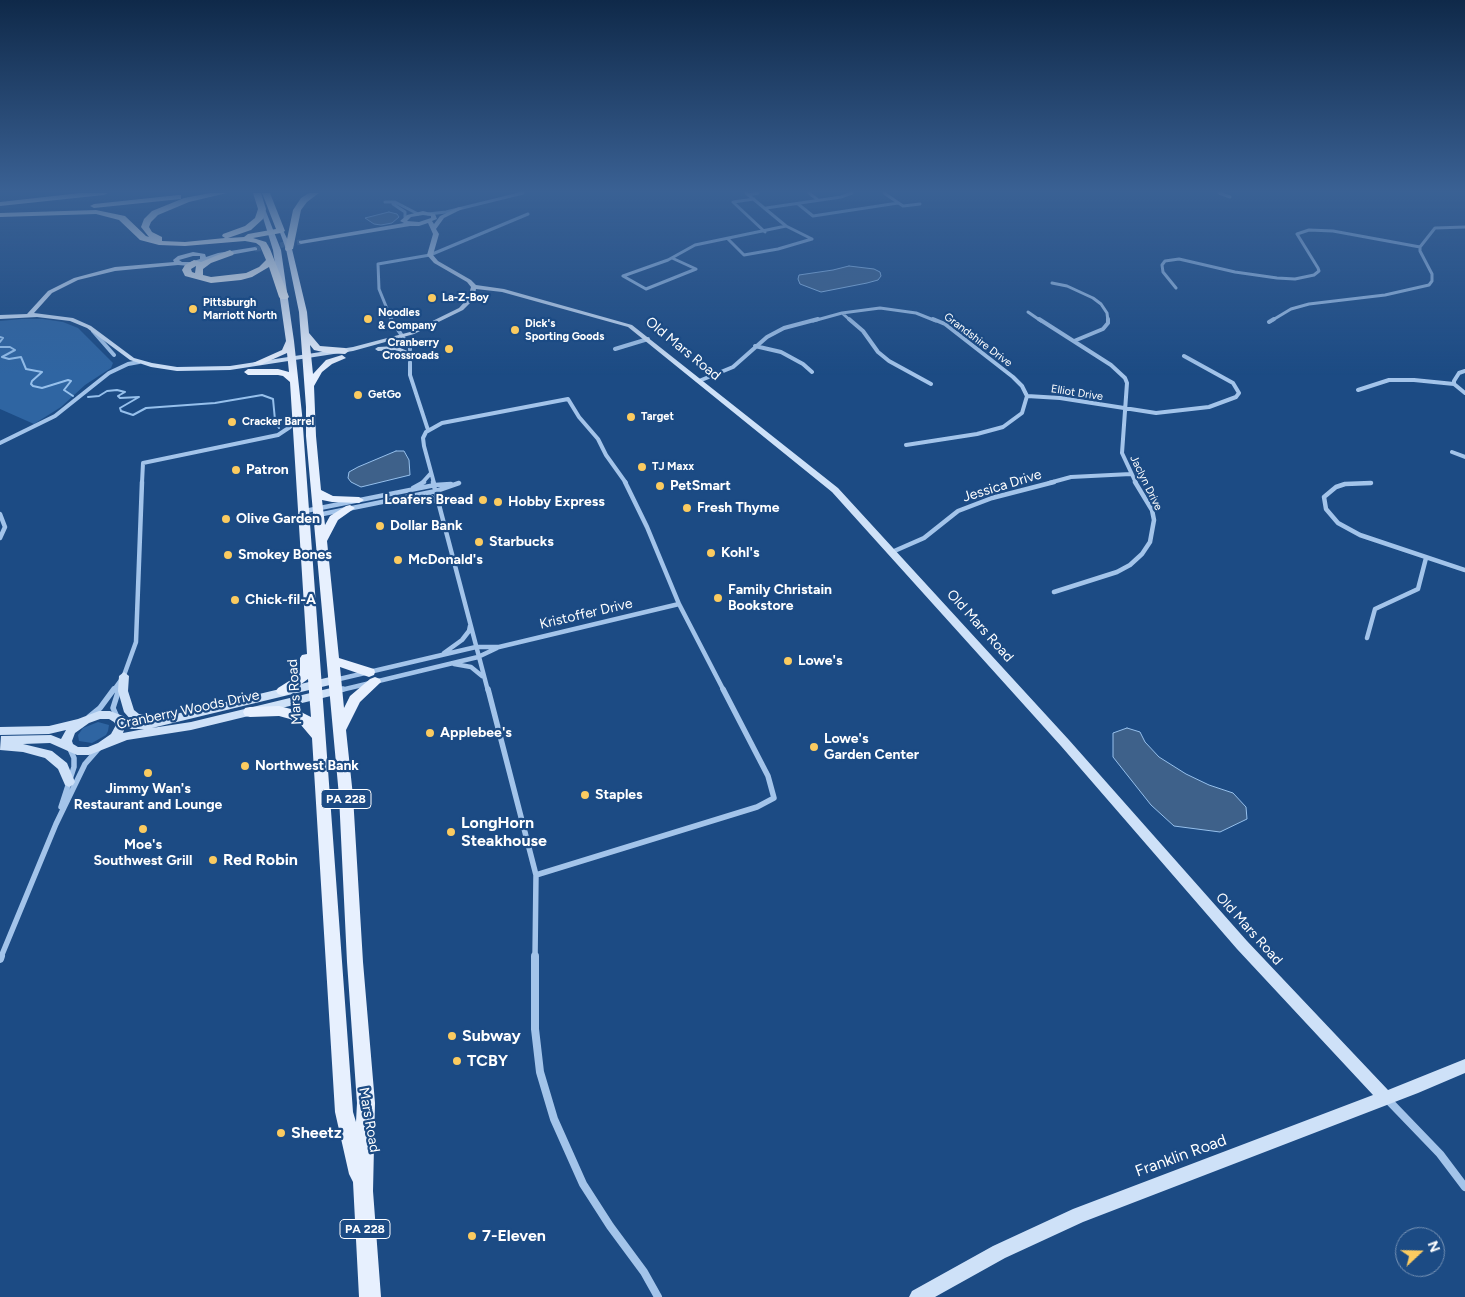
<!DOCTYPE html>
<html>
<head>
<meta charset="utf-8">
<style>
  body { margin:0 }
  #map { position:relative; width:1465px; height:1297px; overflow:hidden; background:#1c4b84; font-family:Figtree,sans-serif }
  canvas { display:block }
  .north { position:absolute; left:1395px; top:1227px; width:50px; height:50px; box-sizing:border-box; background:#1c4b84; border:1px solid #7793b5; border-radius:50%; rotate:69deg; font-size:14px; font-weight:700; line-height:20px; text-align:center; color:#fff }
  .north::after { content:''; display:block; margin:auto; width:18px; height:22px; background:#fbcb60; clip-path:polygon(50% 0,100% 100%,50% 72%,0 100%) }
</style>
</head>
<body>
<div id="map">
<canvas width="1465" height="1297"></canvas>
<div class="north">N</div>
</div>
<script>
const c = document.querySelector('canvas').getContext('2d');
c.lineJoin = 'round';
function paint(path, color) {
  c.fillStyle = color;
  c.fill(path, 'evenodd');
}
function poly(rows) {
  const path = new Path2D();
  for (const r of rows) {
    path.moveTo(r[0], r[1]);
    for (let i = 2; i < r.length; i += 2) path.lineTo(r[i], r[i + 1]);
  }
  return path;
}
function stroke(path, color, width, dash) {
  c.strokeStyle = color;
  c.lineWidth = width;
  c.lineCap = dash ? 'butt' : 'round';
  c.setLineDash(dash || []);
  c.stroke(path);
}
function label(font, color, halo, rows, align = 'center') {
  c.font = font + ' Figtree,sans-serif';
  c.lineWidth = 4.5;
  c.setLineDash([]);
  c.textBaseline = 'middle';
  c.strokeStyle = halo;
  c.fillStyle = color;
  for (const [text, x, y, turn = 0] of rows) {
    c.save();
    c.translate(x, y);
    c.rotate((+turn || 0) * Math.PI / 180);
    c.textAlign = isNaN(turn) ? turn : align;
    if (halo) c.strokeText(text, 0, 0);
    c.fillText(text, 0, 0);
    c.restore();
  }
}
const green = poly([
  [21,319,43,319,63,322,78,328,113,363,111,368,85,385,61,407,34,424,0,409,0,321],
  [98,722,109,725,108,731,106,735,92,743,79,741,78,735,83,728]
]);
const water = poly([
  [389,212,397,214,399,217,392,223,381,225,374,224,365,218,389,212],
  [849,266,874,269,880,272,881,276,878,280,867,283,821,292,800,284,798,279,799,275,833,270,849,266],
  [396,451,404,451,409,460,410,475,361,487,351,482,348,478,349,472,358,467,396,451],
  [1127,728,1140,732,1145,742,1159,757,1186,774,1209,785,1233,793,1246,807,1247,819,1220,832,1174,826,1151,805,1113,757,1113,733,1127,728]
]);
const stream = poly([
  [0,337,3,338,0,342],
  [0,347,10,347,15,350,2,357,9,359,21,357,26,369,42,372,32,381,31,384,33,386,42,388,68,380,71,381,64,390,73,396],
  [88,397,99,396,107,391,117,390,125,392,118,396,120,398,139,397,120,408,121,411,133,415,146,408,215,403,262,395,273,399,275,420,279,428]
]);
const secondaryTunnel = poly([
  [255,249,301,242]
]);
const streetFar4 = poly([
  [746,193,786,226,812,239],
  [809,193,818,200],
  [884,193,903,206,920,204],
  [1219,193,1230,197],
  [748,195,758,193],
  [385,202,395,202,418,214],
  [733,202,765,232],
  [733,202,754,199],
  [393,204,405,212,405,217],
  [798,204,813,216,898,203],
  [766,208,841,197,852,193],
  [428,214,446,212,523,193],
  [728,239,744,255,778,249,812,239],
  [623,276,668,260,695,245,786,226],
  [623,276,646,289,696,269,672,258],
  [1052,283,1067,286,1093,298,1101,304,1107,313,1108,321],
  [1176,288,1163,272,1162,265,1165,261,1179,259,1235,272,1277,278,1295,279,1314,275,1319,271,1318,268,1297,234,1309,230,1333,231,1420,247],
  [1028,312,1041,321],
  [842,313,851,321],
  [392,321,379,289,378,264,430,255,528,214],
  [813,321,842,313,880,308,916,313,936,321],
  [1271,321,1291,309,1309,304,1385,295,1429,285,1432,281,1432,274,1420,251,1420,247,1435,228,1465,227]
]);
const streetFar3 = poly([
  [391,319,410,348,410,375,428,430],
  [849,319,863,331,878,352,889,361,931,384],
  [1039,319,1111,365,1125,378,1127,383,1122,453,1136,483],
  [1269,322,1274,319],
  [93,331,114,355],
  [1074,341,1103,329,1108,323,1108,319],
  [755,346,781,352,803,364,812,372],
  [615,349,648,339],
  [1465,371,1459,373,1454,381,1454,384,1465,393],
  [699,381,733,367,767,337,784,328,818,319],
  [1358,390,1389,380,1414,380,1454,384],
  [1027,396,1060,398,1156,413,1209,407,1236,397,1239,393,1233,383,1184,356],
  [0,443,55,416,109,373,128,364,139,362],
  [906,445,977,434,1003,427,1022,413,1027,396,1022,386,1013,377,945,324,933,319],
  [1452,452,1465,457],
  [142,483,143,463,278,435,290,427,295,419],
  [422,483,431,473],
  [434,483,424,446,423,438,426,432,442,423,568,399,579,417,598,439,606,455,626,483],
  [1049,483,1071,477,1131,474]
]);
const streetFar2 = poly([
  [433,482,488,691],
  [625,482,647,527,679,604,724,691],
  [1371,483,1345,484,1336,487,1324,497,1326,509,1338,523,1360,535,1465,570],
  [413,488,424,482],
  [422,495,431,497,438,503],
  [305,511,435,485,451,484],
  [0,514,5,527,0,538],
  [303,518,436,491,459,483],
  [892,552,924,538,958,511,992,498,1054,482],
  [1054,592,1117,572,1130,565,1142,554,1150,542,1154,520,1152,510,1135,482],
  [1367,638,1375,609,1418,589,1426,558],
  [444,653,462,640,469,631,470,626],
  [454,664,471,667,482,676],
  [123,678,136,642,142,482],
  [335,680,476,647,499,647,679,604],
  [113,691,121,680],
  [119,691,120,686],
  [337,691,478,657,497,648]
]);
const streetFar1 = poly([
  [488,689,536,875],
  [336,691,343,689],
  [89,717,100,708,114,689],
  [117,717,113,708,119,689],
  [61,807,74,767,74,758,70,749],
  [536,875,757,807,774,798,768,776,723,689],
  [1,957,56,824,85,764,99,748],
  [535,957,536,875]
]);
const street = poly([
  [535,956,535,1029,540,1072,554,1119,583,1184,610,1226,644,1272,658,1297],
  [0,959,1,956],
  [1388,1100,1440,1154,1465,1187]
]);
const secondary = poly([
  [459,207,464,208,444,218,436,229,439,234,433,255,438,261,471,280,476,285,504,289,632,325,838,488,1069,740,1247,941,1388,1090,1465,1059,1465,1073,1418,1093,1083,1222,1005,1258,935,1297,909,1297,912,1291,993,1246,1073,1209,1373,1095,1237,949,1061,746,832,492,628,327,502,292,476,289,474,299,463,310,414,334,353,351,230,370,177,371,151,367,130,360,87,328,70,321,37,317,0,319,0,315,27,314,48,291,74,278,115,267,174,262,173,260,178,256,193,252,205,254,206,257,218,253,255,247,257,248,257,250,219,257,190,266,178,265,115,271,78,280,52,293,34,313,73,318,91,326,134,358,152,363,177,367,230,366,353,347,410,332,459,308,468,298,471,287,467,282,434,263,427,255,433,234,428,223,419,226,410,226,301,244,299,243,299,241,404,223,400,221,407,215,423,211,435,214,437,219,432,221,434,224,440,216,459,207],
  [423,215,431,216,431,218,419,222,407,221,411,217,423,215],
  [193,256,200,256,200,259,190,262,182,262,179,260,193,256],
  [396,346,414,354,411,356,395,350,378,351,375,349,378,347,396,346],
  [124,672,129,676,128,691,134,710,139,714,150,716,155,719,334,676,338,677,339,680,338,683,334,684,152,728,191,722,335,687,339,688,340,691,339,694,335,695,191,730,127,740,89,755,77,755,50,743,23,744,52,751,67,763,75,782,73,785,69,787,65,785,58,769,45,758,23,752,0,750,1,736,51,735,61,739,66,730,49,734,0,735,0,727,49,726,78,719,99,711,110,711,123,716,132,721,124,712,118,691,119,676,124,672],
  [100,719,109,719,114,722,116,725,111,734,98,743,88,747,78,747,73,744,72,741,75,733,89,723,100,719],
  [125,727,130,729,144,729,123,733,125,727]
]);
const primary = poly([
  [260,208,265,209,281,250,294,341,302,414,353,1112,356,1122,357,1103,347,962,339,796,306,436,306,407,299,312,286,249,279,230,283,230,292,249,307,312,309,333,320,346,345,348,349,351,345,354,327,353,314,350,310,345,313,374,326,360,342,355,346,358,332,364,322,372,314,386,316,436,321,490,333,496,359,497,364,500,359,503,332,502,322,500,325,525,330,516,346,506,350,505,355,508,338,520,327,541,339,658,374,669,375,672,374,675,369,677,340,667,344,708,350,696,370,679,375,677,380,679,381,682,360,702,346,730,353,796,363,962,375,1103,373,1191,381,1297,359,1297,353,1182,349,1174,335,1112,312,738,301,725,290,719,279,716,250,717,245,716,243,712,245,708,250,707,279,706,299,711,311,717,308,679,288,694,283,696,278,694,276,691,278,688,297,676,300,669,300,658,302,655,307,654,290,382,283,376,278,375,248,375,244,372,248,369,278,369,289,372,287,353,260,365,253,363,282,350,286,341,273,250,260,208]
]);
const highway = poly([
  [80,193,108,193,104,195,0,206,0,202,80,193],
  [210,193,227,193,189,202,158,215,151,222,149,227,152,232,162,237,162,241,185,242,225,238,222,236,223,234,245,226,255,218,258,209,253,193,261,193,266,209,263,219,251,230,228,238,244,237,248,234,276,229,262,193,270,193,285,231,281,233,253,238,266,242,270,249,289,297,287,299,281,299,279,297,269,267,252,277,241,280,211,283,185,276,182,270,185,265,194,260,201,262,230,250,234,253,233,255,211,263,203,269,203,275,211,277,246,273,259,267,266,260,260,246,256,243,245,241,185,246,159,245,140,240,119,220,96,214,0,217,0,213,96,210,125,216,146,236,149,237,141,227,144,219,152,211,184,198,210,193],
  [196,266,195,273,192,272,191,269,196,266],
  [309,193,319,193,307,202,301,210,293,249,286,251,285,249,293,210,301,198,309,193],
  [178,195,181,195,181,199,94,208,90,206,94,204,178,195]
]);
const markers = [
  [432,298,5,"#fbcb60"],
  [193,309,5,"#fbcb60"],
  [368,319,5,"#fbcb60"],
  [515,330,5,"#fbcb60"],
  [449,349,5,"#fbcb60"],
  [358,395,5,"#fbcb60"],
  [631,417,5,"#fbcb60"],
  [232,422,5,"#fbcb60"],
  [642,467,5,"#fbcb60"],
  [236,470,5,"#fbcb60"],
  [660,486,5,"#fbcb60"],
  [483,500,5,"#fbcb60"],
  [498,502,5,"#fbcb60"],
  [687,508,5,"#fbcb60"],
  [226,519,5,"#fbcb60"],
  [380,526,5,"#fbcb60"],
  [479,542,5,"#fbcb60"],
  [711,553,5,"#fbcb60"],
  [228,555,5,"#fbcb60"],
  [398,560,5,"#fbcb60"],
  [718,598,5,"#fbcb60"],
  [235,600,5,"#fbcb60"],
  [788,661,5,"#fbcb60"],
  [430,733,5,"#fbcb60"],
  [814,747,5,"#fbcb60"],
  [245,766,5,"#fbcb60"],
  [148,773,5,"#fbcb60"],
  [585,795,5,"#fbcb60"],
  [143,829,5,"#fbcb60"],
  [451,832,5,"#fbcb60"],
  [213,860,5,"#fbcb60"],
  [452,1036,5,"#fbcb60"],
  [457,1061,5,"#fbcb60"],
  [281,1133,5,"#fbcb60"],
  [472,1236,5,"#fbcb60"]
];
const farPoinames = [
  ["La-Z-Boy",442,298],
  ["Pittsburgh",203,303],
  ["Marriott North",203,316],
  ["Noodles",378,313],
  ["& Company",378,326],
  ["Dick's",525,324],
  ["Sporting Goods",525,337],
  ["Cranberry",439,343,"right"],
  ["Crossroads",439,356,"right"],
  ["GetGo",368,395],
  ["Target",641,417],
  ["Cracker Barrel",242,422],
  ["TJ Maxx",652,467]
];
const farStreetnames = [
  ["Grandshire Drive",978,340,37],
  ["Elliot Drive",1077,393,9],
  ["Jaclyn Drive",1146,483,64]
];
const shields = [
  [346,799,50],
  [365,1229,50]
];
const shieldNames = [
  ["PA 228",346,799],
  ["PA 228",365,1229]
];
const streetNames = [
  ["Old Mars Road",683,349,39],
  ["Jessica Drive",1002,486,-17],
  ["Kristoffer Drive",586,614,-13],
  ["Old Mars Road",980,626,48],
  ["Mars Road",295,692,-94],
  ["Cranberry Woods Drive",188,710,-12],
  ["Old Mars Road",1249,929,48],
  ["Mars Road",369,1120,80]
];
const poiNames = [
  ["Patron",246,470],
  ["PetSmart",670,486],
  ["Loafers Bread",473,500,"right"],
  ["Hobby Express",508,502],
  ["Fresh Thyme",697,508],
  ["Olive Garden",236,519],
  ["Dollar Bank",390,526],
  ["Starbucks",489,542],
  ["Kohl's",721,553],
  ["Smokey Bones",238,555],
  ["McDonald's",408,560],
  ["Family Christain",728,590],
  ["Bookstore",728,606],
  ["Chick-fil-A",245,600],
  ["Lowe's",798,661],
  ["Applebee's",440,733],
  ["Lowe's",824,739],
  ["Garden Center",824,755],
  ["Northwest Bank",255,766],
  ["Jimmy Wan's",148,789,"center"],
  ["Restaurant and Lounge",148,805,"center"],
  ["Staples",595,795],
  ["Moe's",143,845,"center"],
  ["Southwest Grill",143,861,"center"]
];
const nearPoinames = [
  ["LongHorn",461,823],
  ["Steakhouse",461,841],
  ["Red Robin",223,860],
  ["Subway",462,1036],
  ["TCBY",467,1061],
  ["Sheetz",291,1133],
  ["7-Eleven",482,1236]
];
const nearStreetnames = [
  ["Franklin Road",1181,1156,-20]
];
paint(green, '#2f65a2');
paint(water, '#3e618a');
stroke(water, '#96c0ec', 1);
stroke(stream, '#96c0ec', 2);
stroke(secondaryTunnel, '#3e6696', 5.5, [5.5, 3]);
stroke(streetFar4, '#a3c4ea', 3);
stroke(streetFar3, '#a3c4ea', 4);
stroke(streetFar2, '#a3c4ea', 4.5);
stroke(streetFar1, '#a3c4ea', 5.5);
stroke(street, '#a3c4ea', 8);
paint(secondary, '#cee1f8');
paint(primary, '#e7f0fe');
paint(highway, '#fff');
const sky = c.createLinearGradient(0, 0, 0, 375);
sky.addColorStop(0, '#0f2949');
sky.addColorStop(0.51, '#3a6194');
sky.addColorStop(1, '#3a619400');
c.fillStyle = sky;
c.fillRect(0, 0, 1465, 375);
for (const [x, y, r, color] of markers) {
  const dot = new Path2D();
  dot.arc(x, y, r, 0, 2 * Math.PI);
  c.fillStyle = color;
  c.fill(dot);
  stroke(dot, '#1c4b84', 2);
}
label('bold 11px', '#fff', '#1c4b84', farPoinames, 'left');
label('11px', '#fff', '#1c4b84', farStreetnames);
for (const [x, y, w] of shields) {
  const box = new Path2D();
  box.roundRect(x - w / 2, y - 9.5, w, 19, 4);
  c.fillStyle = '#1c4b84';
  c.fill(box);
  stroke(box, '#fff', 1);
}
label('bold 12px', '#fff', null, shieldNames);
label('14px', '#fff', '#1c4b84', streetNames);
label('bold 14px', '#fff', '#1c4b84', poiNames, 'left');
label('bold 16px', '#fff', '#1c4b84', nearPoinames, 'left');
label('16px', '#fff', '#1c4b84', nearStreetnames);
</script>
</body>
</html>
